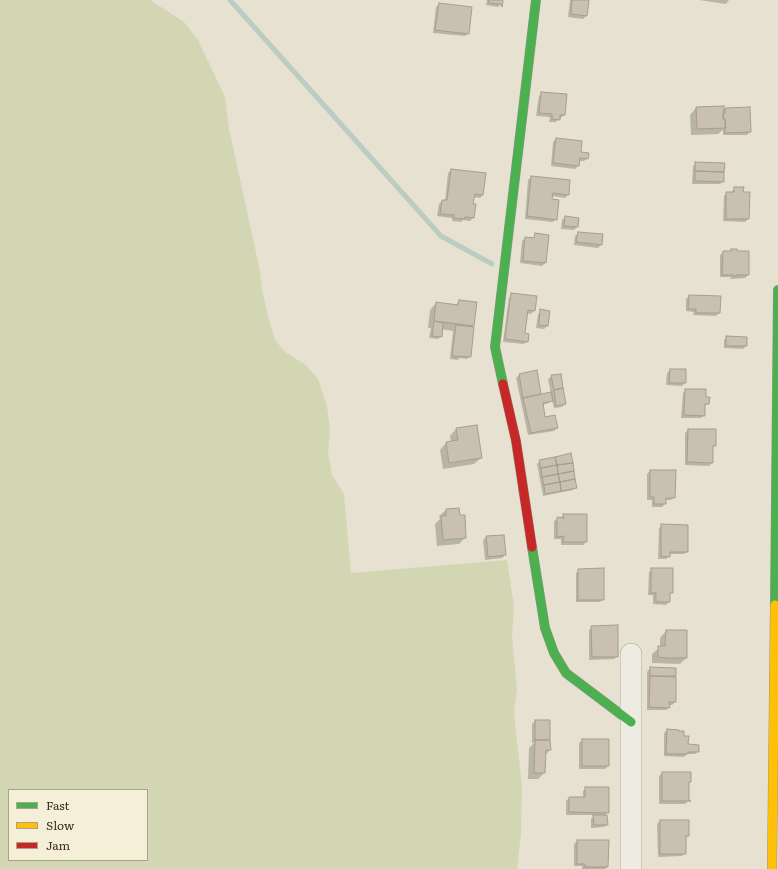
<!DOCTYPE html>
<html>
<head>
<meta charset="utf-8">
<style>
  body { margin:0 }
  #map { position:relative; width:778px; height:869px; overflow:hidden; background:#e6e1d0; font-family:Literata,serif }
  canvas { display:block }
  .legend { position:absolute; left:8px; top:789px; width:140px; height:72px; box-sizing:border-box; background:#f6efd7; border:1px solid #aba28e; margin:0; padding:5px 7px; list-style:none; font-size:12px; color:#3b2f20 }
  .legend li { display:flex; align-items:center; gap:8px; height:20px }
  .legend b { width:20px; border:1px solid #aba28e }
</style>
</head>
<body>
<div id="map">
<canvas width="778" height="869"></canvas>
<ul class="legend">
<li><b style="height:5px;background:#4caf50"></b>Fast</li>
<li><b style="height:5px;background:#ffc107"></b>Slow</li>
<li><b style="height:5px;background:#c62828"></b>Jam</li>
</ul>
</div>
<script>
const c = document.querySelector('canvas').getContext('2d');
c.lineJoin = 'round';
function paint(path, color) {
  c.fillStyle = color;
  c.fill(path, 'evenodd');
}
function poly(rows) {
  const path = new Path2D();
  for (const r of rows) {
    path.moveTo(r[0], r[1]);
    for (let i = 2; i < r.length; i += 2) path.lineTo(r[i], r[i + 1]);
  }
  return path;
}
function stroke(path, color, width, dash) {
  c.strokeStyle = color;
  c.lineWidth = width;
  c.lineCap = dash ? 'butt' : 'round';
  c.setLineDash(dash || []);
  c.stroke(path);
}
const green = poly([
  [0,0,150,0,184,22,198,40,225,97,229,129,260,271,262,290,269,320,275,340,285,352,306,365,318,379,327,406,330,432,328,452,332,475,344,494,351,573,507,560,514,606,512,637,517,689,514,712,522,788,521,833,517,869,0,869],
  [9,790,147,790,147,860,9,860]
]);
const shadow = poly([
  [487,0,502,0,501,4,498,7,486,5],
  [570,0,588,0,586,16,583,19,568,17],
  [699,0,729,0,726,4],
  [439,4,468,33,465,36,433,33,436,7],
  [542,93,566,95,564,115,561,118,559,118,556,122,549,122,550,117,536,116,539,96],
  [696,108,723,111,725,109,750,132,747,135,723,135,723,130,718,134,691,135,690,115],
  [556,139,579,153,587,158,584,161,579,161,578,166,575,169,551,166,553,142],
  [696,163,723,181,720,184,692,184,693,166],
  [451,170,485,174,483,195,480,198,473,197,473,218,470,221,463,220,461,222,452,221,452,218,437,216,439,204,442,201,445,201,448,173],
  [531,177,568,195,565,198,552,196,551,200,556,219,553,222,525,219,528,180],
  [735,188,742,193,748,219,745,222,723,221,724,196,727,193,732,193,732,191],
  [565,217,578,218,577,227,574,230,561,229,562,220],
  [578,233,601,245,598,248,574,245,575,236],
  [535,235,545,263,542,266,520,263,522,241,525,238,532,239],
  [731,250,748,275,745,278,730,279,731,277,720,277,720,255,723,252,729,252],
  [689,296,720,297,719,313,716,316,693,315,694,312,686,311,686,299],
  [509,297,534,311,531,314,526,313,524,334,527,341,524,344,503,342],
  [459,301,476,303,473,326,471,328,470,356,467,359,460,358,458,360,450,359,453,331,441,329,441,336,438,339,429,338,431,328,428,328,430,310,436,303,455,306],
  [541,311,547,326,544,329,536,328,538,314],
  [727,337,746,346,743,349,724,348,724,340],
  [670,370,685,383,682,386,666,385,667,373],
  [536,372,541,395,551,394,548,379,552,376,565,404,562,407,554,408,552,400,549,403,542,405,545,418,557,428,554,431,528,435,516,378,519,375],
  [686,390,705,397,708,403,704,406,704,415,701,418,681,418,683,393],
  [456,429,481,458,474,464,443,469,440,450,446,443,451,442,450,436],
  [688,430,715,446,712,448,712,463,709,466,685,465,685,433],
  [540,461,576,487,573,490,543,496,537,464],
  [650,471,674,497,671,500,665,500,665,504,662,507,652,507,652,500,647,500,647,474],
  [446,510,465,538,459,544,437,546,435,524,440,519,439,516],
  [564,515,586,542,583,545,561,545,561,539,554,539,554,521],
  [662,525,687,551,684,554,669,554,669,556,666,559,658,559,659,528],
  [486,537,505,555,502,558,485,560,483,540],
  [652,569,672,592,669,595,669,602,666,605,653,604,653,595,648,595,649,572],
  [579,570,603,599,600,602,576,602,576,573],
  [592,627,617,656,614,659,589,660,589,630],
  [666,631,686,658,680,664,652,663,652,654,660,647,660,638],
  [650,668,675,669,675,702,672,705,668,705,669,707,666,710,647,710,647,672],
  [535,721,550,750,545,755,544,773,538,779,528,779,529,748,534,743,532,743,532,724],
  [667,730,687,745,698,751,695,754,687,754,684,757,664,756,664,733],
  [582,740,608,740,608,766,605,769,579,769,579,743],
  [662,773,690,782,688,784,688,801,685,804,659,804,659,776],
  [586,788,608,812,604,816,607,824,604,827,591,828,591,819,595,815,566,815,566,801,569,798,583,798,583,791],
  [660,821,688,836,685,839,685,853,682,856,658,857,657,824],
  [577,841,607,867,605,869,582,869,582,866,574,866,574,844]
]);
const stream = poly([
  [230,0,441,236,492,264]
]);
const building = poly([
  [489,0,503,0,502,7,501,4,488,3,489,0],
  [572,0,589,0,587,16,571,14,572,0],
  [439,3,472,7,469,34,435,30,439,3],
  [541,92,567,94,565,115,560,115,560,120,552,119,552,114,539,113,541,92],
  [724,106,723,117,723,119,725,119,726,128,697,129,696,107,724,106],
  [750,107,751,132,725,133,725,119,723,119,723,114,725,114,725,108,750,107],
  [556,138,582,141,581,152,589,153,588,159,580,158,579,166,553,163,556,138],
  [695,162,725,163,724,172,695,171,695,162],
  [451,169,486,173,483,195,475,194,473,204,476,204,474,218,465,217,465,219,454,218,454,215,440,214,442,200,447,200,451,169],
  [695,171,724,172,724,182,695,181,695,171],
  [531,176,570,180,569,195,553,193,552,199,559,200,557,220,527,216,531,176],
  [734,187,744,187,743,192,750,192,749,219,726,219,726,192,734,192,734,187],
  [565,216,579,218,578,227,564,226,565,216],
  [578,232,603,234,602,245,576,242,578,232],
  [535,233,549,235,546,263,523,261,525,237,534,238,535,233],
  [731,249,737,249,737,251,749,251,749,275,736,275,736,276,733,276,733,275,722,275,723,251,731,251,731,249],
  [511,293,537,296,535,311,528,310,525,333,529,334,528,342,505,339,511,293],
  [689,295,721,296,720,313,696,313,696,309,688,309,689,295],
  [459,300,477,302,474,326,434,321,436,302,458,305,459,300],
  [540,309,550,311,548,326,539,325,540,309],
  [434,321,443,323,442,337,432,336,434,321],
  [456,325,474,327,471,357,452,356,456,325],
  [726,336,747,337,747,346,726,346,726,336],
  [670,369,686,369,686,383,669,383,670,369],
  [537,370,541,394,523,398,519,374,537,370],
  [561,374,563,388,554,390,551,375,561,374],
  [563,388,566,404,556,406,554,390,563,388],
  [685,389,706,389,706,397,710,397,709,404,705,404,705,416,684,415,685,389],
  [551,392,553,401,543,403,545,417,555,415,558,428,531,433,523,398,551,392],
  [477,425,482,458,449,463,446,442,458,440,456,428,477,425],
  [688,429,716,429,716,446,713,446,713,463,687,462,688,429],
  [571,453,573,463,557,465,555,457,571,453],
  [555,457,557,465,541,468,539,460,555,457],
  [573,463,574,471,558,474,557,465,573,463],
  [557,465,558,474,542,477,541,468,557,465],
  [650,470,676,470,675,498,666,498,666,504,654,504,654,497,650,497,650,470],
  [574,471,575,479,560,482,558,474,574,471],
  [558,474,560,482,544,485,542,477,558,474],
  [575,479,577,488,561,491,560,482,575,479],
  [560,482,561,491,545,494,544,485,560,482],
  [459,508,460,515,465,515,466,538,443,540,441,516,446,516,446,509,459,508],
  [563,514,587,514,587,542,563,542,564,536,557,537,557,517,564,518,563,514],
  [661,524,688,525,688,552,670,552,670,557,661,556,661,524],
  [504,535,506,555,488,557,486,536,504,535],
  [604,568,604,600,578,600,578,569,604,568],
  [651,568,673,568,673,593,670,593,670,602,656,602,656,593,651,593,651,568],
  [618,625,618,657,592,657,591,626,618,625],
  [666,630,687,630,687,658,666,658,658,657,658,646,665,646,666,630],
  [650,667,676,668,676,676,650,676,650,667],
  [650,676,676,677,676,702,669,702,670,708,649,707,650,676],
  [535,720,550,720,550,740,535,740,535,720],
  [667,729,679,730,679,731,684,731,684,736,689,736,688,744,699,745,699,752,688,752,688,754,666,754,667,729],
  [582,739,609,739,609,766,582,766,582,739],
  [535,740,550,740,551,750,546,750,545,773,534,773,535,740],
  [662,772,691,772,691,782,689,782,689,801,691,801,662,801,662,772],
  [585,787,609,787,609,813,569,812,569,797,585,797,585,787],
  [593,815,607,815,608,825,594,825,593,815],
  [660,820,689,820,689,836,686,836,686,854,660,854,660,820],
  [577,840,609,840,608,867,585,867,585,864,577,864,577,840]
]);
const street = poly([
  [631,869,631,654]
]);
const fast = poly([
  [503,384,495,347,536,0],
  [532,547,545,628,554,653,566,673,631,722],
  [775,605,778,290]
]);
const slow = poly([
  [772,869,775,605]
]);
const jam = poly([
  [503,384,516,441,532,547]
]);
paint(green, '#d3d6b3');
paint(shadow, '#0003');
stroke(stream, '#bbccc3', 5);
paint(building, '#cac0b1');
stroke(building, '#a79d8f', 1);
stroke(street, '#aca698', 22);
stroke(fast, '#9b9588', 10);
stroke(slow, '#9b9588', 10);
stroke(jam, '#9b9588', 10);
stroke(street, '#eeebe2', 21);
stroke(fast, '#4caf50', 9);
stroke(slow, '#ffc107', 9);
stroke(jam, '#c62828', 9);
</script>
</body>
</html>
